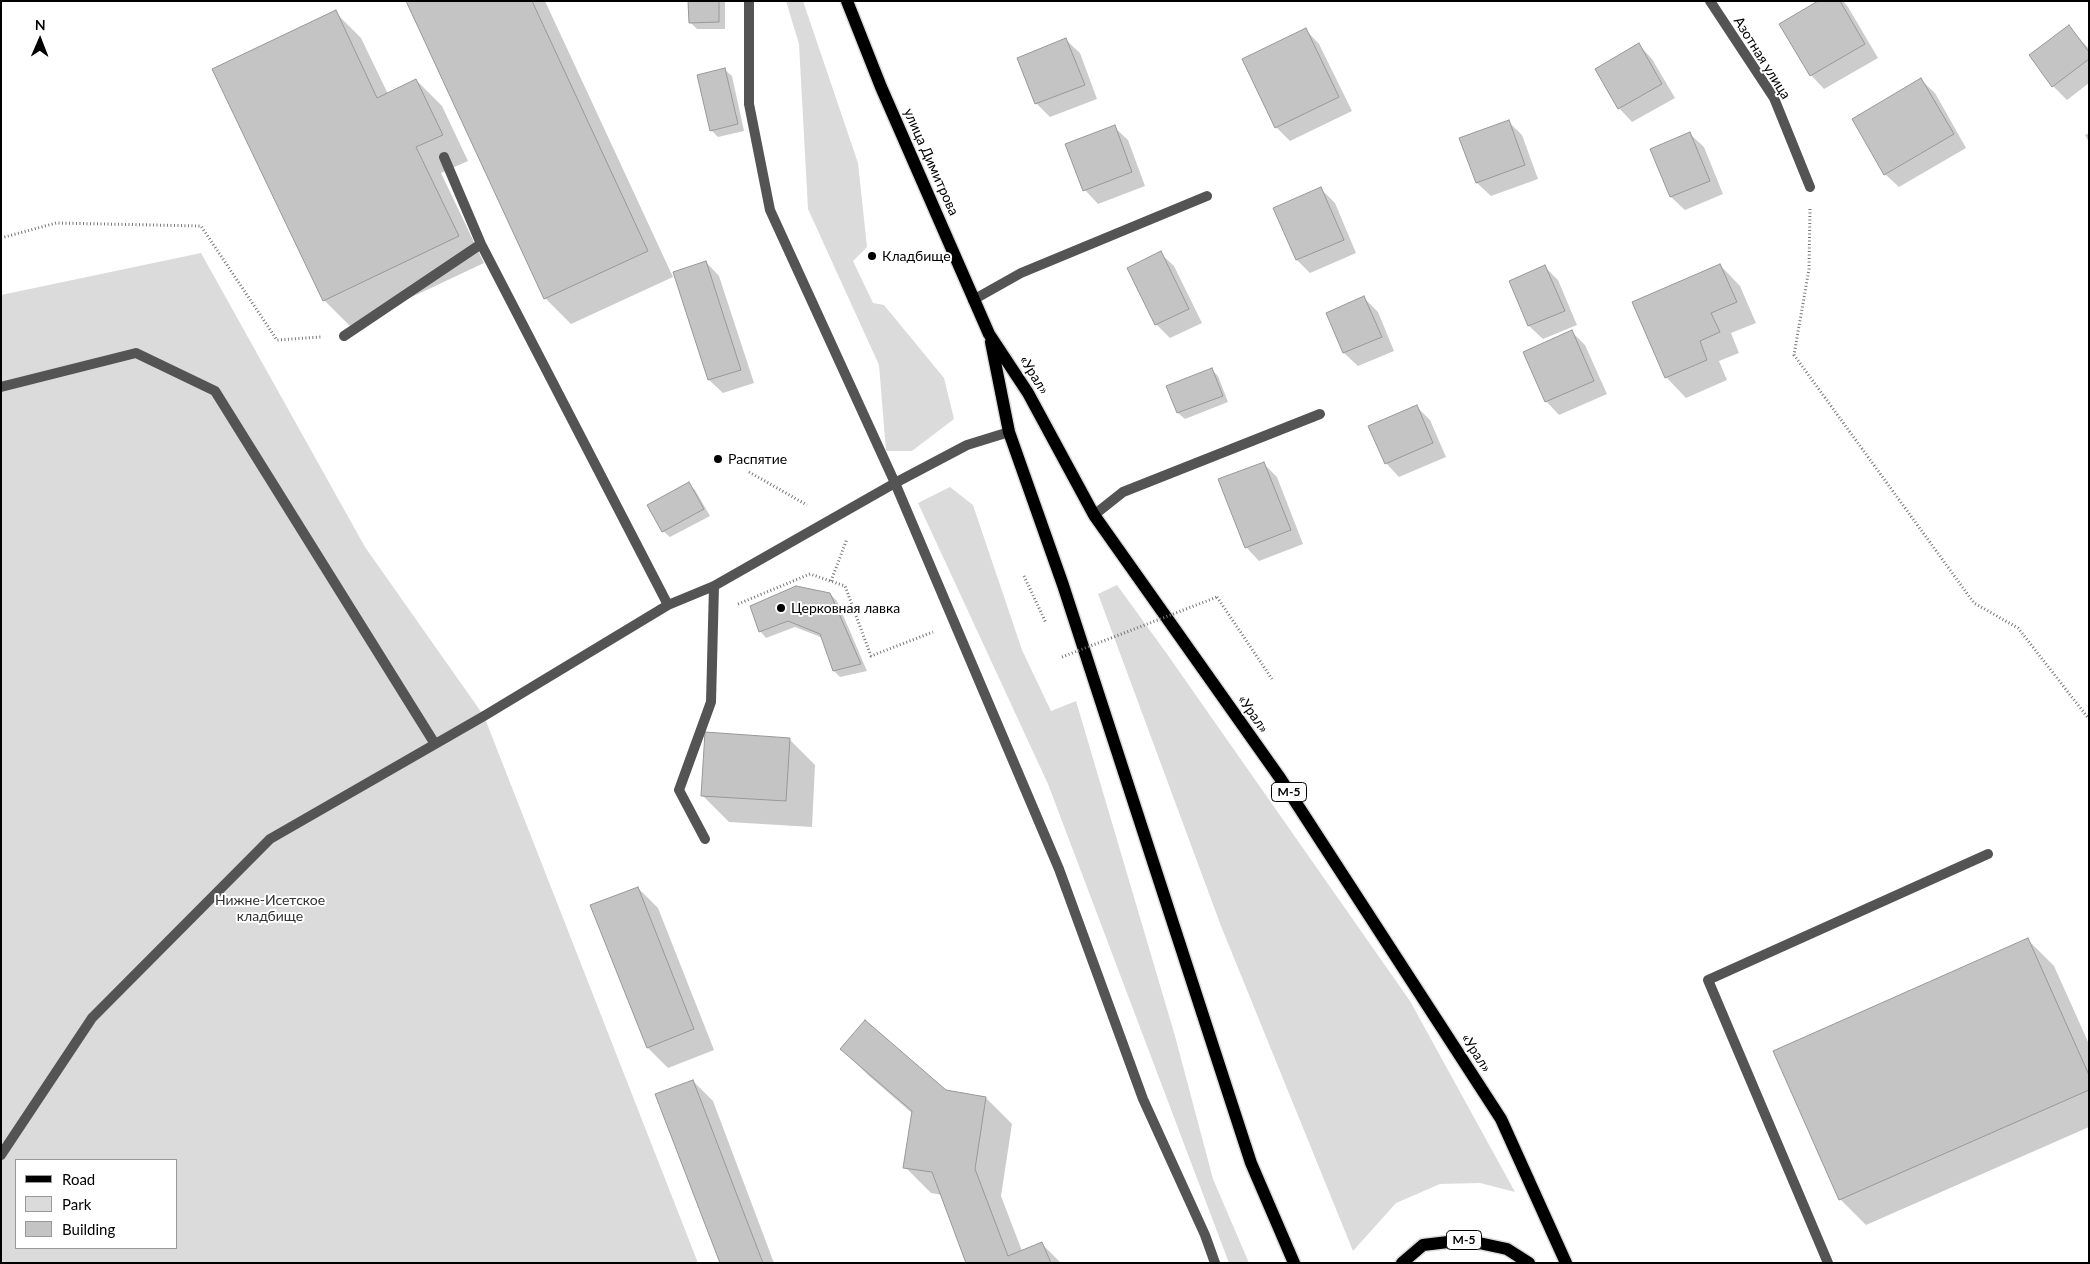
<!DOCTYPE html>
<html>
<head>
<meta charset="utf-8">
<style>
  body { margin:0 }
  #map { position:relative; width:2090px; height:1264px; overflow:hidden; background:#fff; font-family:Lato,sans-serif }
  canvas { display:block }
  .frame { position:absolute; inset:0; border:2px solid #000; pointer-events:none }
  .legend { position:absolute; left:15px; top:1159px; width:162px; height:90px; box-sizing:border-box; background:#fff; border:1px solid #999; margin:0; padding:6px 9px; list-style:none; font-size:15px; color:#000 }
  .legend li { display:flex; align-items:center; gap:10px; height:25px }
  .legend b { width:25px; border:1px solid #999 }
  .north { position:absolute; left:15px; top:15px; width:50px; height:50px; -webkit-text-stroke:4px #fff; paint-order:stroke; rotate:1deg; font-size:14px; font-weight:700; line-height:20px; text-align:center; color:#000 }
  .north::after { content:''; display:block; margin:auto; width:18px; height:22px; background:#000; clip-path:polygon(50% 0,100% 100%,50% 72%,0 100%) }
</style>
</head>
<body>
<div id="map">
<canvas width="2090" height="1264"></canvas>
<div class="frame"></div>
<ul class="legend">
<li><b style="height:6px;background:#000"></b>Road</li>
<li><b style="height:14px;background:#dbdbdb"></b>Park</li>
<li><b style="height:14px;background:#c4c4c4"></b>Building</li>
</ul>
<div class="north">N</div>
</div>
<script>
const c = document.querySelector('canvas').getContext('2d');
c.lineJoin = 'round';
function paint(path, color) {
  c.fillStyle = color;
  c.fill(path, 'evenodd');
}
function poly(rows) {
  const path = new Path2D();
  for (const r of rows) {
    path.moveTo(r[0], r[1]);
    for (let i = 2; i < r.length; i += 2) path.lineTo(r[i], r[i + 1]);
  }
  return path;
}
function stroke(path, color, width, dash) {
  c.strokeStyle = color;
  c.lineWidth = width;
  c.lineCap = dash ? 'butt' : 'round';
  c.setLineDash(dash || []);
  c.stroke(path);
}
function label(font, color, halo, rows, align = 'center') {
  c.font = font + ' Lato,sans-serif';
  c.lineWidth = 4;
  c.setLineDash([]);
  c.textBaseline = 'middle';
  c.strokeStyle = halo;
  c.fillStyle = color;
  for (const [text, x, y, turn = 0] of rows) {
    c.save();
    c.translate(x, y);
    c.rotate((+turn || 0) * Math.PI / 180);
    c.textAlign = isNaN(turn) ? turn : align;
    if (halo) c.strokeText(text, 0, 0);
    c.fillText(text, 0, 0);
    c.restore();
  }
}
const green = poly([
  [786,1,803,1,858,163,867,247,853,261,873,303,884,305,944,378,954,419,912,451,886,451,879,365,808,209,799,44],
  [201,253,365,547,484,716,698,1263,1,1263,1,295],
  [16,1160,176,1160,176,1248,16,1248],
  [950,487,973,505,1022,650,1051,711,1076,701,1175,1036,1213,1179,1249,1263,1229,1263,1048,784,918,503],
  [1117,585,1167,654,1410,1001,1515,1192,1480,1183,1440,1184,1396,1203,1353,1251,1221,926,1098,594]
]);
const shadow = poly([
  [408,1,545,1,673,277,571,324,545,298],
  [689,1,725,1,725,29,697,29,690,22],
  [1821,1,1843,1,1848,7,1878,58,1824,89,1811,75],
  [335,12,361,38,388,94,416,80,442,106,468,161,441,173,484,263,350,326,324,300],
  [2069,27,2089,49,2089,83,2067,100,2053,86,2030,55],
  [1306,30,1319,44,1352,111,1290,141,1276,127],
  [1066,40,1080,53,1097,99,1050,117,1036,103],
  [1639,45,1652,59,1675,98,1632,122,1619,108],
  [725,70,732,76,744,131,718,137,711,130],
  [1921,80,1935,93,1966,148,1899,187,1885,174],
  [1508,121,1522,135,1538,179,1491,196,1477,183,1461,138],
  [1114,127,1128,140,1145,186,1098,204,1085,190],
  [2089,133,2089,142,2085,135],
  [1690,134,1704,147,1723,194,1685,210,1671,197,1652,150],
  [1321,189,1335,203,1356,253,1310,273,1297,260],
  [1160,253,1174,266,1202,323,1170,338,1157,325,1128,268],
  [706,262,719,276,754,383,723,393,709,380,674,272],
  [1720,265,1740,286,1756,323,1731,333,1739,353,1719,361,1727,380,1686,398,1666,377],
  [1545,267,1558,280,1577,325,1543,339,1529,326,1510,281],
  [1364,298,1378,312,1394,351,1358,366,1344,353,1327,314],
  [1572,332,1585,345,1607,394,1559,415,1546,401],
  [1211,369,1218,376,1228,402,1185,419,1178,413,1168,387],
  [1417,407,1430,420,1446,457,1399,477,1386,463],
  [1264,464,1277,477,1303,544,1259,561,1246,547],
  [689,484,695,490,710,516,670,537,663,531],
  [830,594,837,601,867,671,840,677,834,671,823,638,795,627,766,638,760,631],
  [789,739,815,765,812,827,729,822,703,796],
  [638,888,658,908,714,1050,668,1068,648,1048],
  [2028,940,2054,966,2089,1044,2089,1127,1866,1225,1840,1199],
  [842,1049,946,1092,986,1098,1012,1124,1001,1196,1022,1251,1041,1243,1061,1263,967,1263,942,1195,931,1193,905,1167,913,1114,868,1075],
  [693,1081,713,1101,774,1263,721,1263]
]);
const building = poly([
  [406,1,532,1,648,251,544,299,406,1],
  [688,1,719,1,719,22,689,23,688,1],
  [1818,1,1840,1,1865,44,1810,76,1779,24,1818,1],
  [336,10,377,98,416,79,443,135,416,147,459,236,323,301,212,69,336,10],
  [2069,25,2089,52,2089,59,2052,87,2029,55,2069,25],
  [1306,28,1339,97,1275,128,1242,59,1306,28],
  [1066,38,1085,85,1035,104,1017,58,1066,38],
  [1639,43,1662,84,1618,109,1595,69,1639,43],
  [725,68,738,124,710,131,697,75,725,68],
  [1921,78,1954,134,1884,175,1852,119,1921,78],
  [1509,120,1525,165,1476,183,1459,138,1509,120],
  [1115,125,1132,172,1083,191,1065,144,1115,125],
  [1690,132,1710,181,1670,197,1650,149,1690,132],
  [1321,187,1344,240,1296,260,1273,208,1321,187],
  [1161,251,1189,309,1155,325,1127,268,1161,251],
  [706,261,741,370,708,380,673,272,706,261],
  [1720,264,1737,302,1711,313,1720,332,1700,341,1707,360,1665,378,1632,302,1720,264],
  [1545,265,1565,311,1528,326,1509,281,1545,265],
  [1364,296,1382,337,1343,353,1326,313,1364,296],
  [1572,330,1594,381,1545,402,1523,352,1572,330],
  [1212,368,1223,396,1177,413,1166,386,1212,368],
  [1417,405,1433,443,1385,464,1368,426,1417,405],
  [1264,462,1291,530,1245,548,1218,479,1264,462],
  [689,482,704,509,662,532,647,505,689,482],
  [796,586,830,593,861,664,833,671,820,634,788,621,759,632,750,606,796,586],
  [705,732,790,738,786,801,701,796,705,732],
  [638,887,694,1029,647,1048,590,905,638,887],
  [2028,938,2089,1075,2089,1090,1839,1200,1773,1051,2028,938],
  [865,1020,946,1090,986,1097,975,1169,1008,1256,1042,1242,1051,1263,966,1263,932,1172,903,1168,912,1111,840,1049,865,1020],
  [693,1080,763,1263,720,1263,655,1094,693,1080]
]);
const path = poly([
  [1810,209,1809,269,1794,355,1974,603,2018,628,2089,719],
  [1,238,56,223,201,226,277,340,321,337],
  [749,472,807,505],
  [1024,576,1046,623],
  [831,581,847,539],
  [1217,597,1272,679],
  [738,604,810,574,845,586,871,656,933,632]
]);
const lane = poly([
  [444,157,481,244,668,605],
  [973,300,1021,273,1207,196],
  [344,336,481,244],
  [1,387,136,353,215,391,435,744],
  [1094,515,1123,492,1320,414],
  [705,839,679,790,711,702,714,586],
  [1,1155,92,1018,270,839,484,716,668,605,714,586,895,483,967,445,1009,432],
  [1828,1263,1708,980,1988,854]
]);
const street = poly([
  [749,1,749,104,770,210,895,483,1059,869,1143,1099,1205,1235,1215,1263],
  [1710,1,1774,98,1810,187]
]);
const primary = poly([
  [847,1,881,87,989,334,1028,393,1094,515,1280,778,1501,1119,1566,1263],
  [991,342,1009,432,1063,585,1251,1163,1294,1263],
  [1402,1263,1423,1245,1465,1240,1507,1249,1529,1263]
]);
const pathBridge = poly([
  [1062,657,1217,597]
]);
const markers = [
  [872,256,5,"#000"],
  [718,459,5,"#000"],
  [781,608,5,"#000"]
];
const shields = [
  [1289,792,35],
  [1464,1240,35]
];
const shieldNames = [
  ["М-5",1289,792],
  ["М-5",1464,1240]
];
const streetNames = [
  ["Азотная улица",1762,58,58],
  ["улица Димитрова",931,162,66],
  ["«Урал»",1034,375,58],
  ["«Урал»",1253,714,55],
  ["«Урал»",1476,1053,57]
];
const poiNames = [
  ["Кладбище",882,256],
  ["Распятие",728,459],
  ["Церковная лавка",791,608]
];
const parkNames = [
  ["Нижне-Исетское",270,900],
  ["кладбище",270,916]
];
paint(green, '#dbdbdb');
paint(shadow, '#0003');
paint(building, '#c4c4c4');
stroke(building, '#989898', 1);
stroke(primary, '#dbdbdb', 15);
stroke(path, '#767676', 3, [1, 2.5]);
stroke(lane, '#545454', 10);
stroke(street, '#545454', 10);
stroke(primary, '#000', 12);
stroke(pathBridge, '#767676', 3, [1, 2.5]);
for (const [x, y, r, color] of markers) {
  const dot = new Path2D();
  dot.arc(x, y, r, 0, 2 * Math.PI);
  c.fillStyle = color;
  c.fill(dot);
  stroke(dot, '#fff', 2);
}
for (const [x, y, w] of shields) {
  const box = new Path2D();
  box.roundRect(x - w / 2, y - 9.5, w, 19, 4);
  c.fillStyle = '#fff';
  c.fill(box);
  stroke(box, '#000', 1);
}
label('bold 12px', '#000', null, shieldNames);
label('14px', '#000', '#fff', streetNames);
label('14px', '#000', '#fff', poiNames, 'left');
label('14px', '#323232', '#fff', parkNames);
</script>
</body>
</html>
